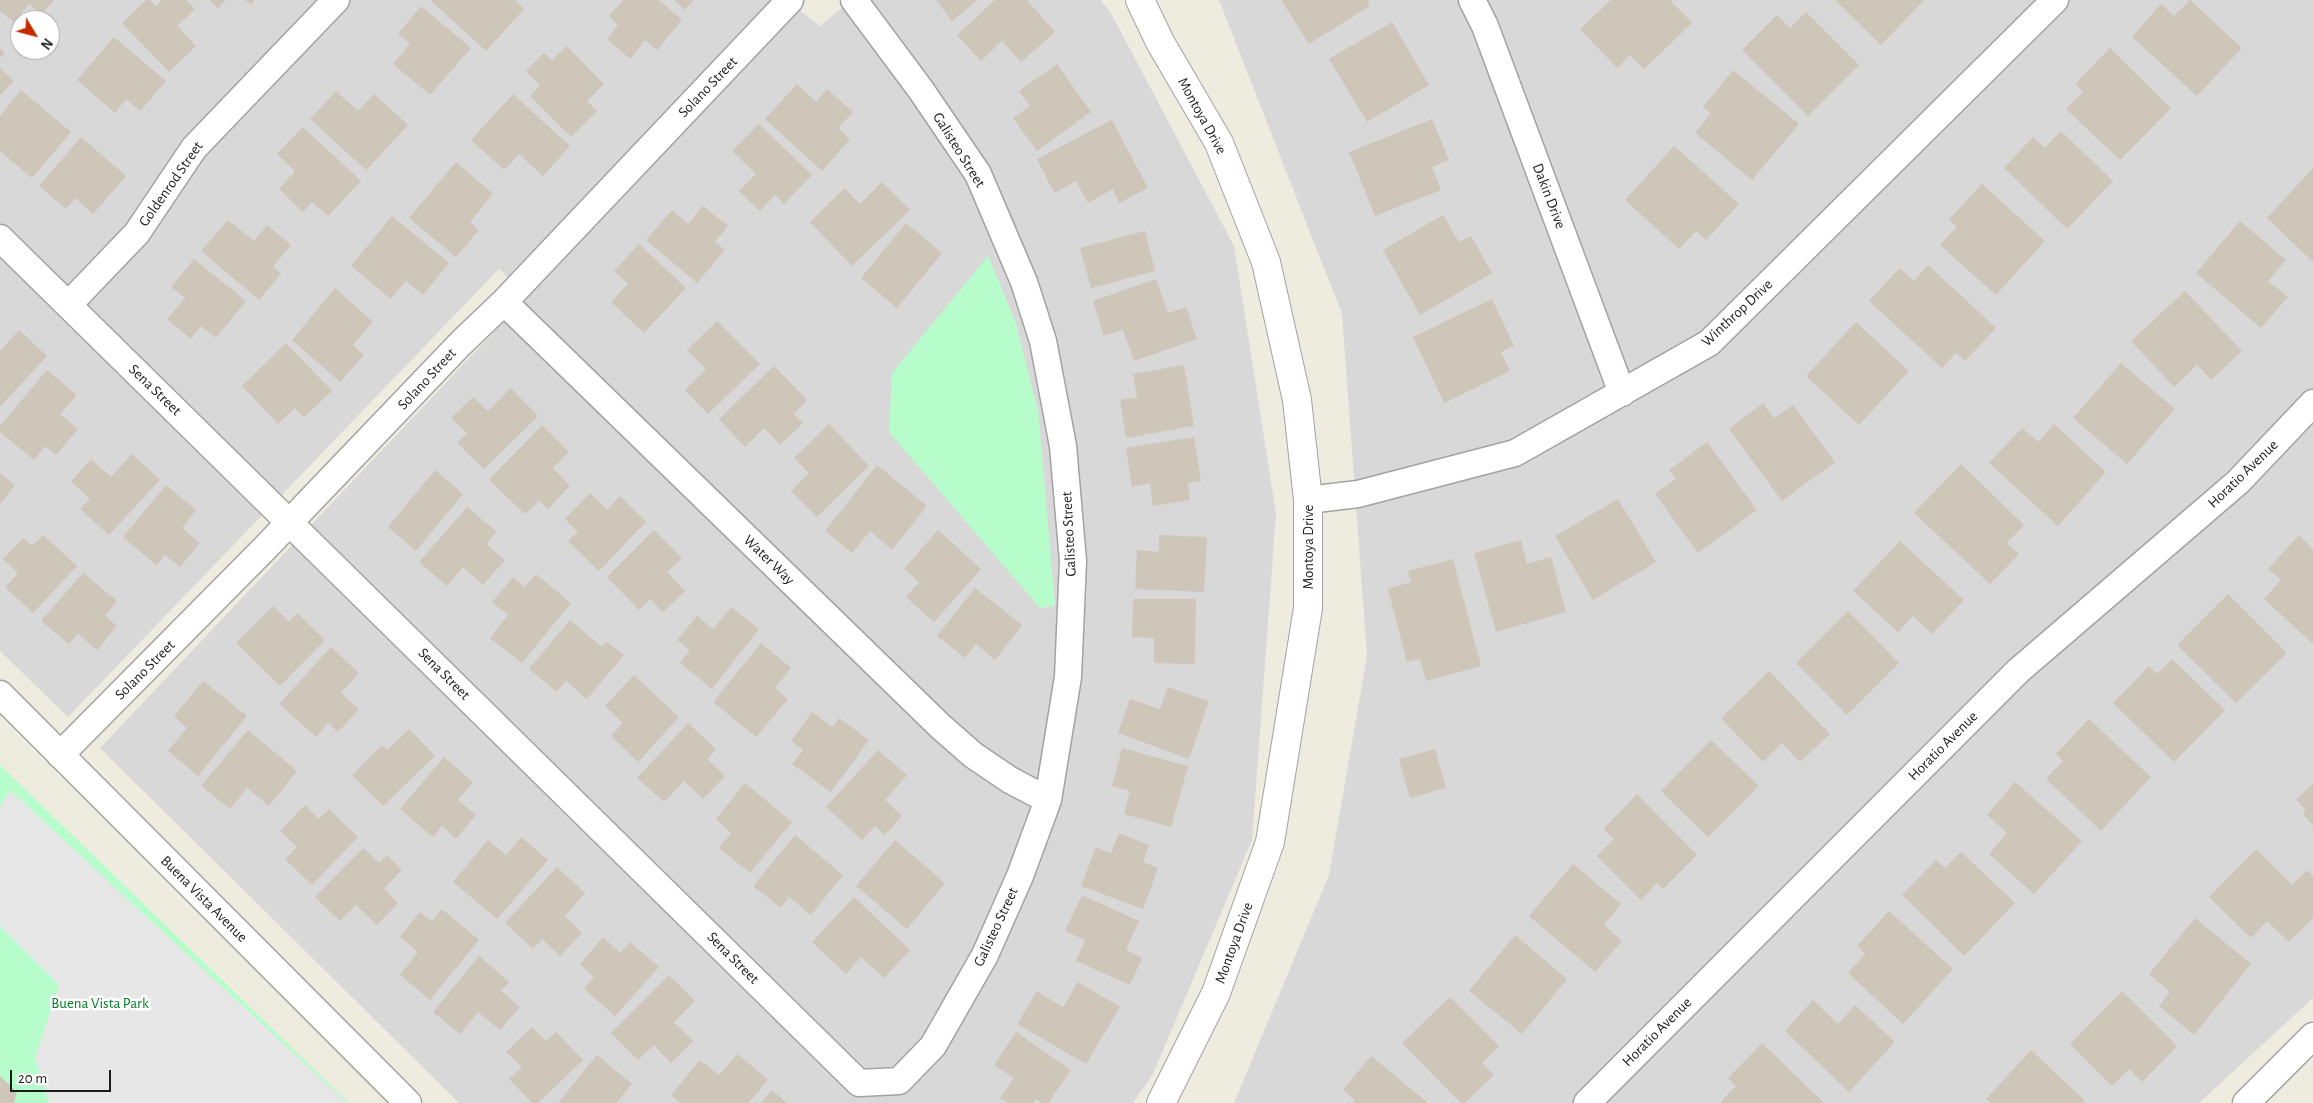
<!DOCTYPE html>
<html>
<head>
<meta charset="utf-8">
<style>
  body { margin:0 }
  #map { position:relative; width:2313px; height:1103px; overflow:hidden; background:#eeecdf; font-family:"Alegreya Sans",sans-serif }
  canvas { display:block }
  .north { position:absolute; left:10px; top:10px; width:50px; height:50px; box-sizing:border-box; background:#fff; border:1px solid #a4a4a4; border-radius:50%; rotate:127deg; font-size:14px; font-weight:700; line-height:20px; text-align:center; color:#1b1b1b }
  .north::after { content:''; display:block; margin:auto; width:18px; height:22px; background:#c62900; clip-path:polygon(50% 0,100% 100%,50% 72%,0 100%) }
  .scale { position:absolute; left:10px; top:1070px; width:101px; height:22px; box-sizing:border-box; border:2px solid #1b1b1b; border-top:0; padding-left:6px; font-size:15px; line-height:18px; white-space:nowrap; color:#1b1b1b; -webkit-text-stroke:4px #fff; paint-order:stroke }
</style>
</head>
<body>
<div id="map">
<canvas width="2313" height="1103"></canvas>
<div class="north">N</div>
<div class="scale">20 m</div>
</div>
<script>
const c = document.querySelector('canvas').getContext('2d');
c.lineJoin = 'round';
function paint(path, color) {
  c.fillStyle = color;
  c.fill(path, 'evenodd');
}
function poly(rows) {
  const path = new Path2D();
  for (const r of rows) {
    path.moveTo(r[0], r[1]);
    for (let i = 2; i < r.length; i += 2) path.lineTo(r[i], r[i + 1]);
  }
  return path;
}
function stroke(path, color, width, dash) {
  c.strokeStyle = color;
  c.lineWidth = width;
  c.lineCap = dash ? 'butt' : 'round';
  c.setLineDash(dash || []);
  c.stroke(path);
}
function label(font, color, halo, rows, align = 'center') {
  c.font = font + ' "Alegreya Sans",sans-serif';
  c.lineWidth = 5;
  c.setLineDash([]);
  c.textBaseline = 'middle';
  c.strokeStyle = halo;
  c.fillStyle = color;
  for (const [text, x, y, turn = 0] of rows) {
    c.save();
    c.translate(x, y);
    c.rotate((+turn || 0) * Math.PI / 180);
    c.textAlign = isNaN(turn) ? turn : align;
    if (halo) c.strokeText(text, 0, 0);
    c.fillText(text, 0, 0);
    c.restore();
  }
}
const residential = poly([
  [0,0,787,0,820,26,851,0,1101,0,1112,15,1234,246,1276,514,1252,840,1153,1074,1133,1103,459,1103,100,748,527,297,499,269,68,717,0,651],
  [20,20,50,20,50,50,20,50],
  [988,256,1016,324,1055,605,1040,608],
  [1219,0,2313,0,2313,998,2199,1103,1234,1103,1329,875,1367,656,1342,314]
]);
const park = poly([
  [988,256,1016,324,1038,411,1055,605,1040,608,889,432,892,373],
  [0,765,349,1103,0,1103]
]);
const parking = poly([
  [10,790,347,1103,49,1103,35,1058,59,985,0,926,0,807]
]);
const building = poly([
  [0,0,54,0,42,14,29,4,14,22,0,11],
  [146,0,150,0,156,6,162,0,186,0,195,9,177,26,196,46,169,72,122,23],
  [209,0,226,0,218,8],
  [245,0,255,0,251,5],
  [430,0,515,0,524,9,486,51],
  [623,0,659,0,682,20,657,50,645,40,630,59,607,39,618,25,609,16],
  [674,0,694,0,685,10],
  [936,0,978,0,952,21],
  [995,0,1027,0,1055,32,1021,62,1002,41,981,61,957,35],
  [1281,0,1367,0,1370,6,1309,44],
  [1611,0,1670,0,1692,23,1644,69,1630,55,1617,68,1580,29],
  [1835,0,1924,0,1881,45],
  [2190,0,2242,48,2197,96,2132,37,2161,4,2174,16],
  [421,6,471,48,430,95,393,64,410,44,398,34],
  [1806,12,1859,65,1808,116,1742,50,1777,15,1790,28],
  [1392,22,1429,85,1367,122,1329,59],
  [114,37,166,81,140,111,126,99,115,113,77,80],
  [567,46,604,84,587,101,597,111,571,137,530,96,540,85,526,71,544,53,552,60],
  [0,48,5,53,0,58],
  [2110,48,2171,108,2120,160,2066,109,2083,92,2075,84],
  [1057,64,1091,112,1037,151,1013,118,1030,106,1019,91],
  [0,68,14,81,0,95],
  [1733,70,1799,124,1752,180,1695,133,1711,113,1703,107],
  [797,84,816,102,827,89,853,112,838,128,850,139,822,171,765,119],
  [21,90,71,132,32,178,0,151,0,116],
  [336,91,358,111,374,94,408,125,366,170,310,119],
  [513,94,570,146,543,176,519,154,504,170,471,140],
  [1432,119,1449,160,1432,167,1441,190,1375,216,1349,152],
  [1112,120,1148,188,1119,203,1113,189,1088,203,1076,181,1054,193,1037,159],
  [759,124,812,175,784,204,775,195,760,211,739,191,756,174,732,151],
  [303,127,361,181,328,216,312,202,303,212,279,189,295,171,277,154],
  [2061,131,2113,181,2067,229,2004,168,2033,137,2045,148],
  [81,137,126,176,93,214,75,198,66,209,39,186],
  [1674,146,1739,204,1706,240,1696,231,1679,249,1625,200],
  [456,162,493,194,470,222,479,230,456,257,409,218],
  [2313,168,2313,262,2267,218],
  [882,182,910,210,852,266,810,222,845,188,860,204],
  [1982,184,2045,241,1996,295,1940,245,1957,227,1949,219],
  [703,206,728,226,715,242,725,250,697,283,646,240,672,210,688,224],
  [1443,215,1459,242,1471,236,1492,273,1420,315,1383,250],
  [392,216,449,263,423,295,406,281,391,299,351,266],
  [228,220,254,241,267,225,291,245,273,267,281,274,259,300,201,251],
  [2240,221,2286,260,2268,281,2288,297,2261,328,2196,273],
  [906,223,942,253,897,308,861,278],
  [1145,231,1155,271,1091,288,1080,248],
  [639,244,686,288,644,333,611,302,628,284,614,271],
  [194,259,246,301,216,338,201,326,191,339,167,319,185,298,171,287],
  [1928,265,1996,328,1965,361,1956,353,1942,368,1869,301,1900,268,1914,281],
  [1156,279,1168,313,1186,307,1197,339,1134,361,1123,330,1104,336,1093,301],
  [335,288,373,322,353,345,364,355,340,382,292,340],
  [2185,291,2242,351,2211,380,2197,365,2174,387,2131,341],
  [1492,299,1514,346,1501,352,1510,371,1444,403,1413,337],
  [717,321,760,364,708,414,685,390,706,369,687,350],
  [1856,322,1909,371,1859,425,1806,376],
  [19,330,47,356,0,407,0,351],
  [286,343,332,391,304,417,295,408,278,424,242,386],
  [2121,363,2175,409,2127,464,2073,418],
  [1184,365,1194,426,1126,438,1120,400,1137,397,1133,374],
  [774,366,807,400,794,414,803,423,780,445,764,428,745,447,719,419],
  [47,370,77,395,60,414,78,429,56,455,45,446,34,460,0,432,0,426],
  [511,388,538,416,484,469,457,443,467,433,451,418,473,397,488,411],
  [1763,403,1774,418,1793,405,1835,462,1782,501,1729,429],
  [829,424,869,466,817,517,791,491,809,473,794,458],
  [2054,424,2106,472,2058,526,1989,463,2022,428,2038,442],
  [542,425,569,452,553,468,570,486,548,509,539,501,525,514,489,480],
  [1194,437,1201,481,1188,483,1190,500,1153,506,1150,483,1132,487,1126,448],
  [1707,442,1757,510,1698,553,1655,494,1676,479,1669,470],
  [132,454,160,480,109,535,80,509,90,499,71,481,91,459,111,477],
  [1961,464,2024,525,2007,543,2019,554,1990,584,1914,513],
  [877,465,927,506,892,550,870,531,852,553,825,531],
  [435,470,463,494,416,551,388,527],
  [0,473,15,485,0,504],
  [166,485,196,510,182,528,200,543,180,567,165,555,156,565,123,537],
  [590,493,607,510,620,496,646,522,599,571,568,541,578,532,565,519],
  [1618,499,1656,562,1593,600,1555,536],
  [467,507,497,532,486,544,505,560,483,585,463,567,447,586,419,562],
  [654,530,682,558,667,572,685,591,663,612,650,599,639,610,607,577],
  [938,530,981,569,934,622,906,597,919,582,904,569],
  [43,535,77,566,33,613,5,587,18,573,3,559,23,538,32,546],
  [1159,535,1207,537,1204,592,1135,589,1137,550,1159,552],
  [2299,535,2313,549,2313,644,2264,599,2281,580,2268,569],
  [1521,540,1527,564,1551,557,1566,612,1496,632,1474,553],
  [1900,541,1964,600,1932,634,1913,616,1898,632,1853,591],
  [1453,559,1481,666,1426,681,1420,659,1407,662,1388,589,1411,582,1408,571],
  [83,573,117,601,105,616,117,626,97,650,78,634,69,644,41,621],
  [536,574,571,603,522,663,490,638,508,615,492,602,513,577,525,587],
  [975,588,1022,625,995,660,976,644,965,658,937,636],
  [2228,594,2287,653,2236,703,2177,645],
  [1133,599,1196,599,1195,664,1154,663,1154,638,1132,637],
  [273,606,289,622,297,613,325,640,280,686,236,643],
  [731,607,759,629,712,689,680,663,690,650,677,640,697,616,713,629],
  [1848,611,1899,663,1847,715,1796,663],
  [570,620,602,647,607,642,624,655,587,699,566,681,557,692,529,669],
  [761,643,791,668,775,688,788,699,756,737,713,702],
  [331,647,359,673,341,693,359,709,338,732,328,723,316,737,279,704],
  [2172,659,2225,710,2174,762,2113,703,2149,666,2157,674],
  [1769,671,1830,734,1800,762,1782,743,1763,762,1721,718],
  [634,675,679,717,638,762,611,736,623,723,605,706],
  [203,681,247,716,198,776,168,751,187,728,174,716],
  [1168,687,1209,701,1189,759,1118,733,1130,699,1160,709],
  [812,712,833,727,839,718,869,740,831,792,792,764,803,750,791,741],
  [2089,719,2151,777,2101,831,2046,779,2063,761,2056,754],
  [688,723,716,749,707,759,725,776,703,799,684,781,664,802,637,778],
  [409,729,435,756,383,806,352,775,382,745,387,750],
  [248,730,297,771,269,806,247,788,230,809,201,786],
  [1711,740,1759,786,1708,837,1661,791],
  [1122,748,1188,766,1171,827,1124,814,1130,791,1112,786],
  [1435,749,1446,788,1410,798,1399,759],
  [878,750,907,775,885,800,902,816,885,835,875,826,862,840,826,807],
  [444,757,473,782,458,800,476,815,456,839,442,826,433,837,400,809],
  [2015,782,2082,841,2034,894,1989,854,2007,833,1987,815],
  [745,783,792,822,750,873,719,848,731,833,716,819],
  [2313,784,2313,825,2303,814,2306,810,2296,799],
  [1637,794,1697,855,1663,889,1657,883,1641,900,1597,856,1614,839,1603,829],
  [305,805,319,819,329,809,358,837,312,885,285,859,297,847,280,831],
  [1119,833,1149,845,1143,862,1158,868,1143,909,1081,886,1096,847,1111,853],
  [795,835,843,875,811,915,789,897,781,908,753,886],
  [521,837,548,860,497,919,453,882,488,840,506,855],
  [895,840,945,883,907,929,856,886],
  [363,848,379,863,387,855,402,870,384,889,398,903,377,925,356,905,340,921,315,897],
  [2256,849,2292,885,2307,870,2313,876,2313,918,2289,942,2267,921,2251,938,2209,897],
  [1961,852,2015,903,1964,956,1902,895,1936,860,1945,868],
  [1573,864,1621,904,1604,925,1622,941,1595,972,1529,916],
  [557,867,585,893,565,916,582,933,560,956,542,939,533,949,505,923],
  [1082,895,1139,921,1126,950,1142,958,1130,985,1076,961,1085,940,1065,931],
  [854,897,910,950,884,978,861,957,846,974,812,942],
  [442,909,479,940,430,1000,400,975,418,952,400,937,420,912,432,922],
  [1889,911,1953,969,1903,1024,1848,973,1865,954,1857,946],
  [2195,918,2251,964,2194,1035,2159,1006,2170,992,2149,974],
  [1515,935,1567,979,1522,1034,1469,991],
  [603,937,620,953,630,942,659,967,615,1016,584,989,594,977,580,964],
  [479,956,509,982,501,991,520,1007,500,1030,478,1012,460,1034,433,1012],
  [669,975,695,1001,674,1022,693,1041,671,1063,654,1045,638,1060,611,1033],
  [1078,982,1120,1007,1086,1064,1017,1024,1037,991,1063,1007],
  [2122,991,2177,1046,2142,1082,2129,1069,2112,1086,2070,1044],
  [1450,997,1499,1046,1482,1063,1494,1075,1465,1103,1461,1103,1402,1043],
  [1813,1000,1838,1024,1855,1005,1895,1042,1849,1092,1785,1031],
  [532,1027,546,1041,556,1032,583,1060,538,1103,532,1103,509,1079,522,1067,506,1052],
  [1016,1032,1071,1070,1048,1103,1042,1103,1036,1099,1034,1103,1008,1103,1000,1098,1014,1078,994,1065],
  [1762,1043,1823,1102,1822,1103,1720,1103,1736,1086,1728,1078],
  [2031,1050,2085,1101,2083,1103,1991,1103,1986,1099],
  [738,1054,768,1080,748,1103,681,1103,671,1095,700,1060,719,1075],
  [597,1055,632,1084,616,1103,558,1103],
  [1371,1056,1428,1103,1353,1103,1355,1100,1343,1090],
  [0,1076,17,1092,14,1103,0,1103],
  [772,1090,787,1103,761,1103]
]);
const minor = poly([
  [1472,0,1485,26,1622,393],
  [0,238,859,1083,899,1081,933,1046,985,955,1020,876,1048,800,1068,677,1073,561,1063,446,1043,341,1024,282,978,174,921,90,854,0],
  [504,302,940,726,973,755,1010,780,1048,800],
  [69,304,137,233,194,148,336,0],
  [1308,500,1358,494,1515,453,1709,343,2055,0],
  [0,694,408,1103],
  [60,755,265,548,461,343,504,302,790,0],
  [1587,1103,2018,671,2238,482,2313,403],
  [2246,1103,2313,1036]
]);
const tertiary = poly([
  [1140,0,1160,42,1219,143,1266,262,1297,400,1308,500,1308,608,1270,842,1216,993,1161,1103]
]);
const streetNames = [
  ["Solano Street",708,87,-46],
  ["Montoya Drive",1202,116,61],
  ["Galisteo Street",959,150,58],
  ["Goldenrod Street",171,184,-55],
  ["Dakin Drive",1549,196,69],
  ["Winthrop Drive",1737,313,-43],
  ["Solano Street",427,379,-47],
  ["Sena Street",155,390,44],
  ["Horatio Avenue",2243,474,-44],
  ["Galisteo Street",1069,534,-93],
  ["Montoya Drive",1308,547,-90],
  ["Water Way",769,560,44],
  ["Solano Street",145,670,-45],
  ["Sena Street",444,674,45],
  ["Horatio Avenue",1943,746,-45],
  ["Buena Vista Avenue",204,899,45],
  ["Galisteo Street",996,927,-65],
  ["Montoya Drive",1234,943,-70],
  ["Sena Street",733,958,45],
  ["Horatio Avenue",1657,1032,-45]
];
const parkNames = [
  ["Buena Vista Park",100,1003]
];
paint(residential, '#d9d8d8');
paint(park, '#b6fdcb');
paint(parking, '#e7e7e7');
paint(building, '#cec6b8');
stroke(minor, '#a2a2a2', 29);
stroke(tertiary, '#a2a2a2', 30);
stroke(minor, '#fff', 26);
stroke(tertiary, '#fff', 28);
label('15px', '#1b1b1b', '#fff', streetNames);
label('15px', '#037f27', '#fff', parkNames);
</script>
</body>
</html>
